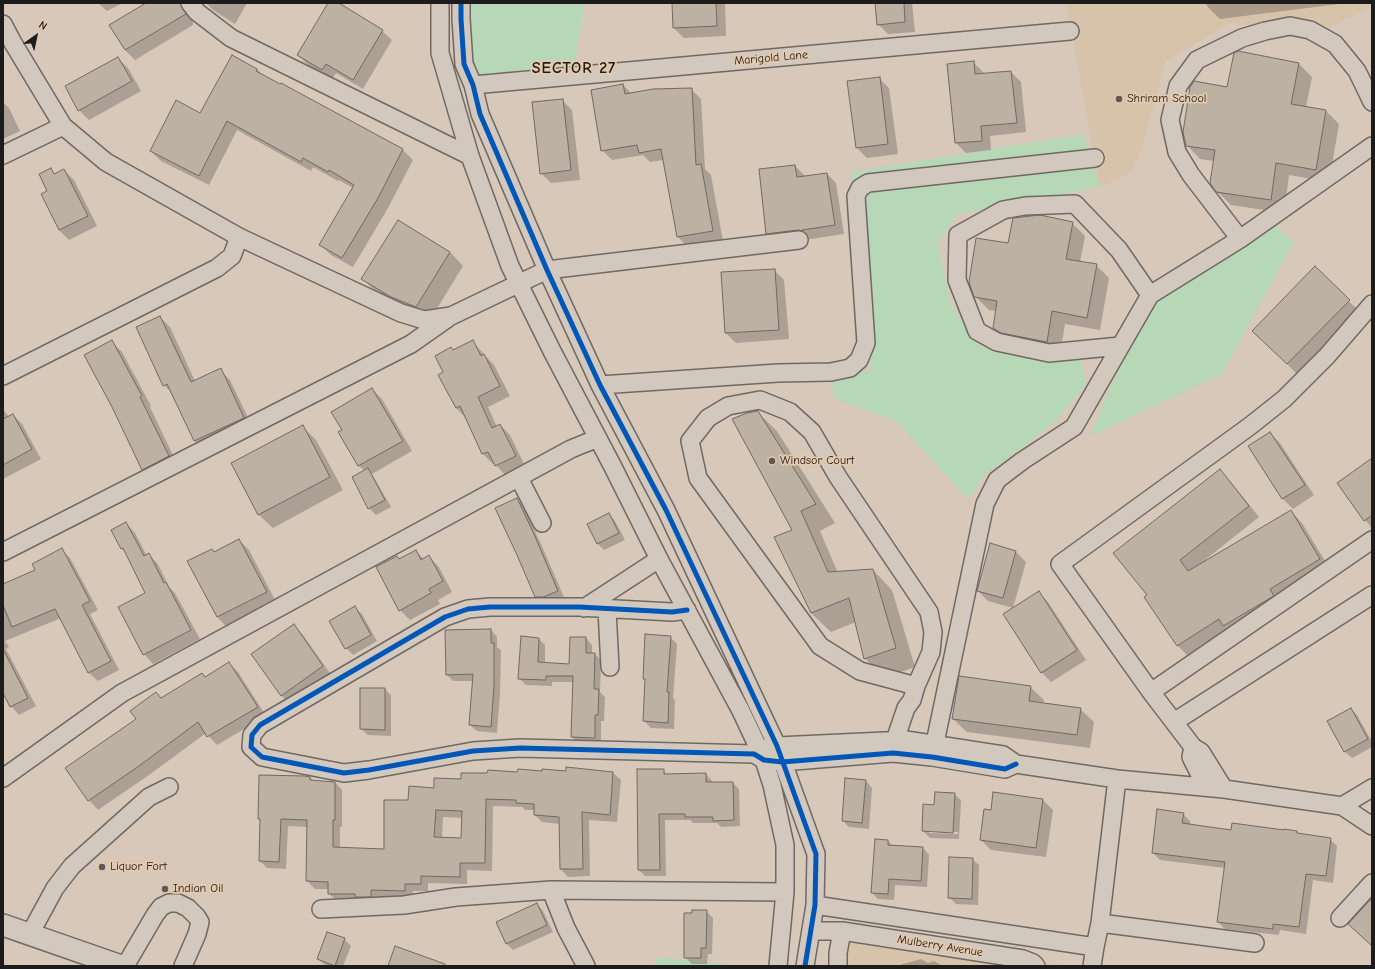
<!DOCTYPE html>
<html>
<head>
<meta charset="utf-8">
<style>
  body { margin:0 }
  #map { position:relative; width:1375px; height:969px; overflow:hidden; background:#d7c8b9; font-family:"Comic Neue",sans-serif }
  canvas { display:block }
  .frame { position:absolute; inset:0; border:4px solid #1c1c1c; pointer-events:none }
  .north { position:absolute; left:16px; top:16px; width:40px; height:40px; -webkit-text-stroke:3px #e4c9ac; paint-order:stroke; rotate:33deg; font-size:11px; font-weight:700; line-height:16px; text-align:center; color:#1c1c1c }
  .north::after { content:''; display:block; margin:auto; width:14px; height:18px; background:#1c1c1c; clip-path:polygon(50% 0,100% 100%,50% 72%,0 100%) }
</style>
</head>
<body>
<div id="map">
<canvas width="1375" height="969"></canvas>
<div class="frame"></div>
<div class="north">N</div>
</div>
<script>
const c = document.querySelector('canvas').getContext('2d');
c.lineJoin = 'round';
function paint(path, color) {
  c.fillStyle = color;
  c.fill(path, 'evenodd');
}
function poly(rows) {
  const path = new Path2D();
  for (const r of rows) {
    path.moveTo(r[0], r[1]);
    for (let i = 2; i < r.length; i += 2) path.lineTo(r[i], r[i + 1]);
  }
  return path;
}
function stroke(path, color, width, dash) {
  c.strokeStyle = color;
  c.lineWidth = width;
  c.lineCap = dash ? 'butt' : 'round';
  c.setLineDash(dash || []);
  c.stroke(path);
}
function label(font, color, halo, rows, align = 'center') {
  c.font = font + ' "Comic Neue",sans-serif';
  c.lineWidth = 3.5;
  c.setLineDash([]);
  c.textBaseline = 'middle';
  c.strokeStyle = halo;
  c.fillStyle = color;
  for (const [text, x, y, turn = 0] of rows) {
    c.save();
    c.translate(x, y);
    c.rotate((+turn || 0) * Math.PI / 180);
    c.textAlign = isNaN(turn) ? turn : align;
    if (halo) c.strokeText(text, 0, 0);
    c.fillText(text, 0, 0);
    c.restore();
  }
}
const built = poly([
  [1066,3,1372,3,1372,6,1314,36,1230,23,1165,62,1142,149,1131,172,1100,187],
  [848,926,1067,966,841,966]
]);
const green = poly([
  [469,3,585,3,574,68,473,85],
  [1083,134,1100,187,958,214,938,242,950,304,980,347,1081,360,1086,384,1056,421,984,476,968,499,897,422,834,398,831,372,871,371,851,172],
  [1268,220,1294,241,1222,374,1090,436,1144,307],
  [656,957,741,966,655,966]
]);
const shadow = poly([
  [98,3,123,3,107,11],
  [148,3,182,3,193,22,193,25,135,60,125,50],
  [206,3,247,3,235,24,213,10],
  [329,3,337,3,382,31,392,40,363,89,336,73,332,79,308,65,298,55],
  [673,3,725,3,726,36,684,38,674,28],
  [876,3,912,3,915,32,888,34,878,24],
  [1206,3,1347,3,1220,19,1207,6],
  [118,58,128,68,141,91,89,120,79,110],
  [973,62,983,72,984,74,1011,72,1021,82,1026,132,990,136,991,150,966,153,956,143,948,64],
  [1299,64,1312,77,1306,107,1326,111,1339,124,1329,182,1289,175,1284,213,1231,205,1217,191,1214,161,1200,159,1187,145,1228,88],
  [257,69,263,76,403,150,413,160,388,208,353,267,331,255,321,245,353,188,339,180,338,181,313,167,311,171,237,130,209,185,161,161,151,151,201,114],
  [879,78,889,88,898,154,867,158,857,148],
  [623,85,632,94,691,89,701,99,705,169,711,175,723,241,688,247,678,237,664,160,650,162,643,155,612,160,602,150],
  [562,100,572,110,580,180,551,183,541,173],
  [3,102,9,108,20,131,3,139],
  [795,166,804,175,804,177,827,174,836,183,844,234,811,239,776,242,767,233],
  [50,169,55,174,64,170,74,180,97,226,69,240,59,230,42,194,49,191],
  [1072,223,1085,236,1080,262,1096,265,1109,278,1100,330,1065,324,1060,355,1007,341,994,328,996,311,989,310,975,296,1009,244],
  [450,252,463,266,430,320,376,292,363,279],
  [1315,268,1362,314,1300,377,1267,344],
  [774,270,784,280,789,339,736,343,726,333],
  [160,317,170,327,195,381,220,370,230,380,253,428,205,451,195,441,173,394,164,385],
  [472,341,494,365,510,396,488,407,497,427,500,425,510,435,525,466,505,475,494,463,493,464,483,454,466,418,456,408,445,373,451,348,453,350],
  [112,342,122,352,151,406,150,407,178,466,153,479,143,469],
  [372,389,382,399,412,451,372,474,391,507,376,515,369,508,353,477,365,471,359,466,340,433,343,430],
  [3,409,9,417,13,415,22,424,41,459,3,479],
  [757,412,777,431,835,523,820,531,838,573,873,570,892,590,915,667,884,678,865,658,856,622,831,632,811,613,793,530],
  [303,427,316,440,343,490,273,528,259,515,232,464],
  [1270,433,1280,443,1314,495,1293,509,1283,499,1249,447],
  [1372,459,1372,528,1365,520],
  [1219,470,1231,482,1259,517,1205,560,1206,561,1291,511,1302,523,1331,571,1189,657,1178,646,1145,598,1148,596],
  [517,499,523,506,540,542,564,597,550,603,542,603,535,596],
  [609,514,615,521,625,540,604,550,598,544,588,524],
  [126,523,135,533,147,556,149,555,158,564,169,587,175,593,200,639,153,664,144,654,146,594,127,554,122,549],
  [239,540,249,550,276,602,227,627,217,617,189,562,214,552],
  [62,550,70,558,98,610,90,614,119,670,98,681,89,673,61,618,5,641,9,647,6,649,36,706,19,715,11,706,3,691,3,585,37,571],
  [416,551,424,559,429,557,439,567,452,592,438,600,440,604,410,620,400,610,397,557,400,560],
  [1016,552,1026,562,1013,608,988,601,978,591],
  [1038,592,1048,602,1086,660,1051,682,1041,672],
  [355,608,362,614,377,641,353,655,346,648,331,621],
  [294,625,303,635,332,676,291,705,281,695],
  [491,630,497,637,497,647,501,650,500,693,497,733,477,731,470,725,474,681,453,681,447,675],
  [670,637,677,644,673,698,675,700,674,729,651,728,644,721,646,681,644,678],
  [586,638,592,645,592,654,595,654,601,660,600,692,605,697,604,721,601,721,601,744,579,744,572,737,574,682,552,682,552,686,526,685,519,678,539,639,545,645,545,663,570,665],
  [229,663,238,672,266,716,217,745,206,733,149,775,98,810,89,800,137,719,202,674,206,677],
  [1030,687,1044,700,1043,704,1080,709,1094,722,1090,748,967,732,953,719],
  [385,689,391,695,391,736,368,735,361,729],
  [1351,709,1357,715,1372,742,1372,747,1352,758,1345,752,1329,721],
  [567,769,613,773,621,780,617,822,589,820,590,876,568,877,561,869,560,824,542,822,535,815,535,810,525,810,522,807,493,806,492,871,467,870,467,884,428,883,428,891,413,891,412,898,378,897,378,904,336,901,329,893,329,889,315,889,307,881,308,827,288,826,286,869,267,868,260,861,261,820,310,777,313,781,335,782,342,790,342,827,340,827,340,848,385,850,409,801,435,789,462,780,518,774,566,772],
  [443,817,463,818,462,839,442,838],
  [663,770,667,775,706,774,712,781,712,783,733,783,739,789,740,826,721,827,717,823,693,823,690,820,665,820,666,876,645,876,639,870],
  [866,781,872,788,869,829,849,827,843,821],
  [954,794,961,800,959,839,930,838,923,831,935,806],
  [929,831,958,832,958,834,929,833],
  [1043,800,1053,810,1046,857,991,850,981,840,991,811],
  [1183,814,1190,821,1190,825,1232,831,1297,832,1300,835,1330,839,1337,846,1333,883,1313,880,1306,934,1280,930,1279,935,1225,929,1218,922,1225,868,1160,860,1153,853],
  [888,841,893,846,923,848,929,855,927,887,895,885,894,900,878,899,872,893],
  [972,859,979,865,978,905,956,904,949,897],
  [537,904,543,911,553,932,513,950,507,944,497,923],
  [706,911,713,918,712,954,708,954,707,964,692,964,685,957],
  [344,939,351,946,343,966,325,965,318,959],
  [921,959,928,963,934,961,943,966,896,966]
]);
const building = poly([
  [146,3,180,3,186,14,125,50,109,25,146,3],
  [328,3,339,3,383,30,353,80,326,64,322,70,297,55,328,3],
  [672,3,716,3,717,26,673,28,672,3],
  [875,3,904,3,905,22,877,25,875,3],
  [1238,51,1299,63,1291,104,1326,110,1316,170,1276,163,1271,200,1216,192,1210,183,1215,150,1186,146,1183,132,1190,87,1194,81,1227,87,1234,53,1238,51],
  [232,55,257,69,256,71,280,84,281,83,403,149,378,198,342,258,319,245,354,185,329,170,328,172,303,158,301,162,227,121,199,176,150,151,176,100,200,113,232,55],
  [118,57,132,81,78,111,65,86,118,57],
  [974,61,975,74,1011,71,1017,123,981,126,982,141,955,143,947,64,974,61],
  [880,77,888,144,856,148,847,81,880,77],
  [623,84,625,94,653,89,692,88,696,165,701,164,713,231,677,237,661,149,639,153,637,145,601,151,591,90,623,84],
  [563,99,571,170,540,174,532,102,563,99],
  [795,165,797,177,827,173,835,225,802,230,803,231,798,230,766,234,759,169,795,165],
  [51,168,54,174,64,169,88,216,59,230,41,194,47,191,39,174,51,168],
  [1040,215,1073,222,1066,259,1097,264,1087,318,1052,311,1047,342,1001,333,993,328,997,301,974,297,969,282,976,238,1008,243,1013,218,1040,215],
  [398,220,450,252,416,307,391,297,361,279,398,220],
  [1315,266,1350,300,1287,364,1252,331,1315,266],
  [775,269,779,330,725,333,721,272,775,269],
  [160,316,191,382,221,368,244,418,194,441,167,384,163,386,136,327,160,316],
  [112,340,142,396,140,397,169,456,142,470,112,407,84,355,112,340],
  [473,340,481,356,484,354,500,386,478,397,492,428,500,424,516,456,495,466,488,452,482,454,460,406,456,408,438,375,443,372,435,356,451,347,453,350,473,340],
  [372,388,403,441,358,466,338,432,342,430,331,412,372,388],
  [758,411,816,504,801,511,828,572,873,569,896,648,864,659,849,598,811,613,774,537,792,530,732,419,747,413,758,411],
  [13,414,32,449,3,465,3,419,13,414],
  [303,425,330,477,258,515,231,463,303,425],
  [1270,432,1305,485,1282,499,1248,446,1270,432],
  [1372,458,1372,515,1364,521,1337,483,1372,458],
  [368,468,385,500,368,509,352,477,368,468],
  [1220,469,1249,506,1180,560,1188,571,1291,510,1320,559,1270,589,1274,596,1267,600,1223,626,1219,619,1177,646,1144,597,1147,595,1113,553,1220,469],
  [517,498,534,534,558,591,543,597,535,597,517,555,495,508,517,498],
  [609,513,619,533,597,544,587,524,609,513],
  [126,522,144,556,149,553,164,583,166,582,191,630,143,655,118,607,145,593,123,548,121,549,111,530,126,522],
  [239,539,267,592,217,617,187,561,212,549,214,552,239,539],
  [990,543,1016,551,1003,598,977,591,990,543],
  [62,548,90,601,82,605,111,661,88,673,55,609,12,627,3,605,3,584,35,570,32,564,62,548],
  [416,550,421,560,429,555,443,581,429,589,431,593,399,611,376,567,397,556,399,559,416,550],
  [1039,591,1077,650,1041,673,1003,614,1039,591],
  [355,606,371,635,345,649,329,621,355,606],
  [294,624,323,666,281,696,251,654,294,624],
  [491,629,491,643,494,643,494,686,491,727,469,725,473,674,446,675,445,630,491,629],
  [645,634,671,636,667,692,669,692,668,723,643,721,645,679,643,679,645,634],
  [521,636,539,638,538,662,569,664,570,637,586,637,586,653,595,653,594,689,599,689,598,715,595,715,595,738,571,737,573,676,546,676,546,680,518,679,521,636],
  [3,649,28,698,10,707,3,693,3,649],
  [229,662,258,707,207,737,198,722,139,766,88,801,65,768,136,719,130,711,156,692,161,698,202,673,205,677,229,662],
  [959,676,1031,686,1029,701,1081,708,1077,735,952,719,959,676],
  [360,688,385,688,385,730,360,729,360,688],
  [1351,708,1368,739,1344,752,1327,721,1351,708],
  [566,767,613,772,610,815,582,812,583,869,560,869,559,817,534,815,534,804,516,803,516,800,486,799,485,863,460,863,460,877,421,876,421,884,405,884,405,891,371,890,371,897,355,897,355,894,328,894,328,882,306,881,307,820,281,819,279,862,259,861,260,819,258,819,259,775,305,776,310,777,310,780,335,782,335,820,333,820,333,847,384,849,384,800,408,800,409,786,434,788,434,778,461,779,461,773,487,773,488,770,517,772,518,769,542,771,542,769,566,771,566,767],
  [436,810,462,811,461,838,434,837,436,810],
  [637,769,664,769,664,774,706,773,706,782,733,782,734,820,713,821,713,817,685,817,685,814,659,814,660,870,638,870,637,769],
  [845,778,866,780,862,823,842,821,845,778],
  [935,792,955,793,953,833,922,831,923,804,934,805,935,792],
  [993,792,1043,799,1036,848,980,840,984,809,991,810,993,792],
  [1157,809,1184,813,1182,823,1231,830,1232,823,1284,830,1284,829,1297,831,1297,833,1331,838,1326,876,1306,874,1299,927,1273,924,1273,929,1217,922,1225,862,1152,853,1157,809],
  [875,839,888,840,888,845,923,847,921,881,889,879,888,894,871,893,875,839],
  [949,857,973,858,972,899,948,898,949,857],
  [1372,898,1372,946,1348,924,1372,898],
  [537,903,547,925,506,944,496,922,537,903],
  [692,910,707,910,706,948,701,948,701,958,684,958,684,913,692,913,692,910],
  [327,932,345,938,335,966,317,959,327,932],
  [395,946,445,964,445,966,388,966,395,946]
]);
const minor = poly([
  [190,3,197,12,231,38,470,156],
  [440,3,440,53,470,156,510,266,552,351,613,467,659,559,741,711,764,760,772,785,785,845,785,892,778,966],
  [461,3,461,19,464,64,473,85,480,114,547,270,600,385,666,510,777,746,816,854,815,905,805,966],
  [3,24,13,43,63,126,106,162,239,237,401,313,424,320,451,316,547,270,799,240],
  [473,85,1070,31],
  [3,155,63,126],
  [1240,239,1191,175,1177,152,1170,120,1178,86,1197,60,1242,38,1265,31,1290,26,1310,30,1335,44,1357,71,1372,102],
  [1120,346,1049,353,997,342,977,331,957,280,958,235,1003,210,1025,206,1075,204,1119,250,1150,295],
  [3,376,217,268,232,256,239,237],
  [600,385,778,373,831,372,850,368,859,360,866,343,856,196,860,188,868,183,1095,158],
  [519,478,542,523],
  [3,552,411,344,448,318],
  [584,608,659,559],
  [607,610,610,667],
  [687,610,672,612,579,607,490,607,468,609,445,617,260,725,252,735,251,747,262,757,344,773,369,770,473,751,520,748,754,754,764,760,782,762,893,753,932,757,1005,769,1016,764],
  [1151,692,1372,540],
  [1174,722,1372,595],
  [1193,747,1191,757,1206,787],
  [766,748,777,746,906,740,1003,755,1016,764,1117,779,1224,789,1342,806,1372,826],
  [893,753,895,740,906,708,912,700,916,686,931,652,933,632,929,612,838,477,812,432,790,412,760,400,728,406,708,418,690,441,698,478,820,646,860,671,916,686],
  [932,757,985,504,997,480,1022,461,1074,427,1150,295,1240,239,1372,146],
  [3,778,122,693,571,449,598,438],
  [1224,789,1201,752,1193,747,1151,692,1060,564,1250,426,1284,399,1327,356,1372,304],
  [1342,806,1372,788],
  [551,890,566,928,586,966],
  [815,905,1095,947,1100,923,1117,779],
  [321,909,404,905,456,897,551,890,785,892],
  [1340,918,1372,883],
  [1100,923,1255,943],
  [811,931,842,931,1023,959,1033,963,1036,966],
  [30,934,55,888,72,866,149,797,169,787],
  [125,966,155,915,161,907,169,903,178,903,188,908,197,917,200,922,197,934,183,966],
  [838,966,838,953,842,931],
  [1092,966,1095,947]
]);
const major = poly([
  [3,925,121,966]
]);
const cycleway = poly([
  [461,3,461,19,464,64,473,85,480,114,547,270,600,385,666,510,777,746,816,854,815,905,805,966],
  [687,610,672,612,579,607,490,607,468,609,445,617,260,725,252,735,251,747,262,757,344,773,369,770,473,751,520,748,754,754,764,760,782,762,893,753,932,757,1005,769,1016,764]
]);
const markers = [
  [1119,99,4,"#5d5853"],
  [772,461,4,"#5d5853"],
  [102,867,4,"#5d5853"],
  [165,889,4,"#5d5853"]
];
const streetNames = [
  ["Marigold Lane",771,58,-5],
  ["Mulberry Avenue",940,946,9]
];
const poiNames = [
  ["Shriram School",1127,99],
  ["Windsor Court",780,461],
  ["Liquor Fort",110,867],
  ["Indian Oil",173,889]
];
const districtNames = [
  ["SECTOR 27",574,68]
];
paint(built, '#d7c2aa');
paint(green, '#b7d8b7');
paint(shadow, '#0003');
paint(building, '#bdb1a4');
stroke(building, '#706963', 1);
stroke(minor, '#706963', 20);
stroke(major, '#706963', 24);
stroke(minor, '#d3c8bd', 17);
stroke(major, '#d3c8bd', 21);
stroke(cycleway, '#0057b8', 5);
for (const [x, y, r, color] of markers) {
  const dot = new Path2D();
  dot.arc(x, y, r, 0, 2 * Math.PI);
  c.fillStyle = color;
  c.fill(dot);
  stroke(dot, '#e4c9ac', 1.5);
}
label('12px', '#1c1c1c', '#e4c9ac', streetNames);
label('12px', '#1c1c1c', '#e4c9ac', poiNames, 'left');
c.letterSpacing = '1px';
label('bold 16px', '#1c1c1c', '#e4c9ac', districtNames);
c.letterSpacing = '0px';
</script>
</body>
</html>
